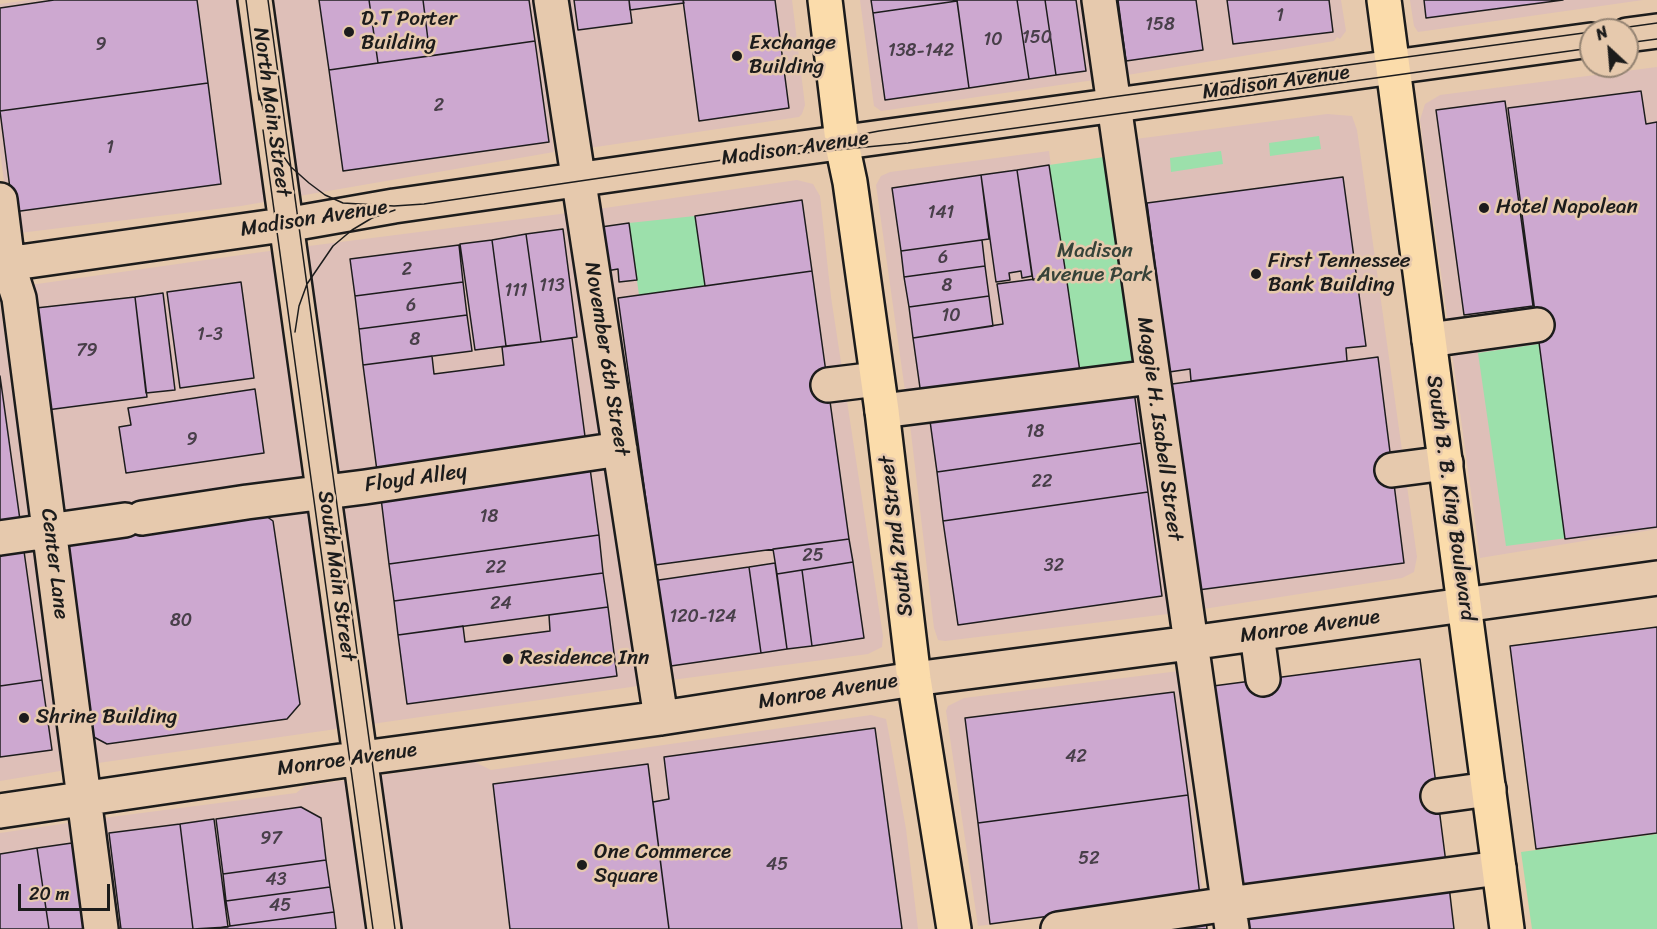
<!DOCTYPE html>
<html>
<head>
<meta charset="utf-8">
<style>
  body { margin:0 }
  #map { position:relative; width:1657px; height:929px; overflow:hidden; background:#e6c9ad; font-family:Sriracha,sans-serif }
  canvas { display:block }
  .north { position:absolute; left:1579px; top:18px; width:60px; height:60px; box-sizing:border-box; background:#e6c9ad; border:2px solid #958473; border-radius:50%; rotate:334deg; font-size:16px; font-weight:700; line-height:24px; text-align:center; color:#1c1c1c }
  .north::after { content:''; display:block; margin:auto; width:21px; height:27px; background:#1c1c1c; clip-path:polygon(50% 0,100% 100%,50% 72%,0 100%) }
  .scale { position:absolute; left:18px; top:884px; width:92px; height:27px; box-sizing:border-box; border:3px solid #1c1c1c; border-top:0; padding-left:8px; font-size:18px; line-height:21px; white-space:nowrap; color:#1c1c1c; -webkit-text-stroke:4px #e6c9ad; paint-order:stroke }
</style>
</head>
<body>
<div id="map">
<canvas width="1657" height="929"></canvas>
<div class="north">N</div>
<div class="scale">20 m</div>
</div>
<script>
const c = document.querySelector('canvas').getContext('2d');
c.lineJoin = 'round';
function paint(path, color) {
  c.fillStyle = color;
  c.fill(path, 'evenodd');
}
function poly(rows) {
  const path = new Path2D();
  for (const r of rows) {
    path.moveTo(r[0], r[1]);
    for (let i = 2; i < r.length; i += 2) path.lineTo(r[i], r[i + 1]);
  }
  return path;
}
function stroke(path, color, width, dash) {
  c.strokeStyle = color;
  c.lineWidth = width;
  c.lineCap = dash ? 'butt' : 'round';
  c.setLineDash(dash || []);
  c.stroke(path);
}
function label(font, color, halo, rows, align = 'center') {
  c.font = font + ' Sriracha,sans-serif';
  c.lineWidth = 5;
  c.setLineDash([]);
  c.textBaseline = 'middle';
  c.strokeStyle = halo;
  c.fillStyle = color;
  for (const [text, x, y, turn = 0] of rows) {
    c.save();
    c.translate(x, y);
    c.rotate((+turn || 0) * Math.PI / 180);
    c.textAlign = isNaN(turn) ? turn : align;
    if (halo) c.strokeText(text, 0, 0);
    c.fillText(text, 0, 0);
    c.restore();
  }
}
const built = poly([
  [30,0,534,0,554,152,241,206,11,234,0,151,0,4],
  [561,0,792,0,805,105,802,114,799,117,582,149],
  [860,0,1084,0,1094,80,881,111,874,106],
  [1109,0,1341,0,1346,31,1340,39,1337,37,1334,41,1121,76],
  [1410,0,1643,0,1418,32,1414,26],
  [1657,67,1657,529,1480,558,1420,120,1425,104,1440,95],
  [1327,114,1352,116,1357,130,1417,557,1414,572,1402,578,1197,610,1128,140],
  [1049,151,1079,375,906,398,876,185,881,176,890,172],
  [797,180,813,184,820,196,831,297,883,636,882,647,868,654,664,681,591,210],
  [576,212,638,686,91,764,23,286,262,252],
  [0,303,31,522,0,526],
  [1143,385,1168,614,945,641,938,640,934,628,909,416],
  [32,540,66,770,0,781,0,545],
  [1179,671,1203,899,978,926,946,711,948,706,964,698],
  [871,715,886,719,889,734,906,829,918,929,117,929,103,818,296,793,305,786,475,762,491,770],
  [75,822,89,929,0,929,0,833]
]);
const green = poly([
  [1319,136,1321,149,1270,156,1269,143],
  [1221,151,1223,164,1171,172,1170,158],
  [1111,156,1141,364,1080,372,1049,165],
  [695,216,705,286,639,295,629,223],
  [1539,344,1567,538,1506,546,1478,353],
  [1657,834,1657,929,1532,929,1521,852]
]);
const building = poly([
  [54,0,197,0,208,83,0,111,0,8,54,0],
  [319,0,369,0,378,63,329,70,319,0],
  [369,0,423,0,430,56,378,63,369,0],
  [423,0,529,0,535,41,430,56,423,0],
  [574,0,629,0,632,23,578,30,574,0],
  [629,0,683,0,684,3,630,10,629,0],
  [683,0,775,0,789,108,699,121,683,0],
  [871,0,957,0,957,1,873,13,871,0],
  [957,0,1017,0,1029,79,969,88,957,0],
  [1017,0,1045,0,1056,75,1029,79,1017,0],
  [1045,0,1076,0,1086,71,1056,75,1045,0],
  [1118,0,1196,0,1203,50,1126,61,1118,0],
  [1227,0,1329,0,1333,32,1233,44,1227,0],
  [1424,0,1563,0,1426,18,1424,0],
  [957,1,969,88,885,100,873,13,957,1],
  [535,41,549,142,343,171,329,70,535,41],
  [208,83,221,184,13,212,0,111,208,83],
  [1641,91,1646,124,1657,122,1657,527,1565,539,1508,108,1641,91],
  [1505,101,1533,306,1464,315,1436,110,1505,101],
  [1049,165,1066,275,1033,280,1017,170,1049,165],
  [1017,170,1032,276,1022,278,1021,271,1009,273,1010,280,996,282,981,175,1017,170],
  [981,175,989,239,901,251,892,188,981,175],
  [1343,177,1366,346,1346,348,1347,361,1191,381,1190,369,1169,372,1147,203,1343,177],
  [802,200,812,271,705,286,695,216,802,200],
  [629,223,637,280,619,282,618,269,600,272,594,228,629,223],
  [563,229,577,337,541,342,526,234,563,229],
  [526,234,541,342,506,346,492,240,526,234],
  [492,240,506,346,475,350,460,244,492,240],
  [982,240,985,266,904,277,901,251,982,240],
  [459,245,463,282,355,296,350,259,459,245],
  [985,266,989,296,909,307,904,277,985,266],
  [812,271,849,539,655,565,618,298,812,271],
  [1066,275,1080,372,921,395,913,338,1003,324,997,284,1066,275],
  [241,282,254,378,180,388,167,292,241,282],
  [463,282,467,315,359,329,355,296,463,282],
  [163,293,175,390,146,393,135,297,163,293],
  [989,296,993,326,913,338,909,307,989,296],
  [135,297,147,397,39,411,27,309,135,297],
  [467,315,472,351,363,365,359,329,467,315],
  [572,338,586,444,377,471,363,365,432,356,434,374,504,365,502,347,572,338],
  [1378,357,1404,563,1198,590,1172,384,1378,357],
  [0,376,20,520,0,523,0,376],
  [255,389,264,453,126,473,119,427,131,425,128,408,255,389],
  [1134,391,1141,443,937,472,930,421,1134,391],
  [1141,443,1148,492,943,521,937,472,1141,443],
  [590,468,599,535,389,564,381,498,590,468],
  [1148,492,1162,596,958,625,943,521,1148,492],
  [259,511,273,521,300,704,287,719,107,744,90,735,63,538,259,511],
  [599,535,603,573,394,601,389,564,599,535],
  [849,539,853,562,777,574,773,549,849,539],
  [23,544,42,680,0,686,0,547,23,544],
  [853,562,864,638,812,646,802,570,853,562],
  [775,563,787,649,761,653,749,567,775,563],
  [749,567,761,653,657,668,645,582,749,567],
  [802,570,812,646,787,649,777,574,802,570],
  [603,573,608,607,398,635,394,601,603,573],
  [608,607,617,676,407,704,398,635,463,626,465,642,550,631,549,615,608,607],
  [1657,627,1657,833,1536,849,1510,646,1657,627],
  [1420,659,1446,863,1239,890,1213,686,1420,659],
  [42,680,52,750,0,757,0,686,42,680],
  [1174,692,1188,795,978,823,965,718,1174,692],
  [875,728,902,929,669,929,653,802,669,799,664,757,875,728],
  [648,764,669,929,510,929,493,784,648,764],
  [1188,795,1200,896,990,924,978,823,1188,795],
  [301,807,321,818,326,860,223,874,216,819,301,807],
  [214,819,228,927,193,929,180,824,214,819],
  [180,824,193,929,121,929,109,833,180,824],
  [72,843,85,929,49,929,37,848,72,843],
  [37,848,49,929,0,929,0,854,37,848],
  [326,860,330,887,226,901,223,874,326,860],
  [1449,886,1454,929,1241,929,1239,914,1449,886],
  [330,887,334,912,230,926,226,901,330,887],
  [334,912,336,929,211,929,230,926,334,912],
  [1206,920,1207,929,1145,929,1206,920]
]);
const minor = poly([
  [255,0,384,929],
  [551,0,661,718],
  [1099,0,1232,929],
  [1627,35,1657,31],
  [0,200,8,264,19,298,101,929],
  [0,265,297,223,394,206,743,156,1591,40],
  [1429,340,1537,325],
  [828,385,877,379],
  [882,411,1152,377],
  [1392,470,1446,463],
  [142,518,247,502,365,487,620,449],
  [0,538,125,520],
  [1257,634,1263,679],
  [1438,796,1489,789],
  [0,811,333,762,661,718,914,679,1190,643,1657,578],
  [1058,929,1228,904,1499,868]
]);
const major = poly([
  [825,0,843,149,850,182,882,411,914,679,954,929],
  [1384,0,1507,929]
]);
const tram = poly([
  [246,0,259,100],
  [268,0,395,929],
  [1607,30,1657,23],
  [1627,43,1657,39],
  [258,92,274,143,291,167,309,183,325,195,343,203,394,206,424,204,743,157,879,131,1112,97,1591,32],
  [263,130,373,929],
  [794,154,908,143,1591,48],
  [295,332,299,306,307,284,333,246,352,230,372,218,395,210]
]);
const markers = [
  [349,32,6,"#1c1c1c"],
  [737,56,6,"#1c1c1c"],
  [1484,208,6,"#1c1c1c"],
  [1256,274,6,"#1c1c1c"],
  [508,659,6,"#1c1c1c"],
  [24,718,6,"#1c1c1c"],
  [582,865,6,"#1c1c1c"]
];
const numberNames = [
  ["1",1280,16],
  ["158",1160,25],
  ["150",1037,38],
  ["10",993,40],
  ["9",101,45],
  ["138-142",921,51],
  ["2",439,106],
  ["1",110,148],
  ["141",941,213],
  ["6",943,258],
  ["2",407,270],
  ["113",552,286],
  ["8",947,286],
  ["111",516,291],
  ["6",411,306],
  ["10",951,316],
  ["1-3",210,335],
  ["8",415,340],
  ["79",87,351],
  ["18",1035,432],
  ["9",192,440],
  ["22",1042,482],
  ["18",489,517],
  ["25",813,556],
  ["32",1054,566],
  ["22",496,568],
  ["24",501,604],
  ["120-124",703,617],
  ["80",181,621],
  ["42",1076,757],
  ["97",271,839],
  ["52",1089,859],
  ["45",777,865],
  ["43",276,880],
  ["45",280,906]
];
const poiNames = [
  ["D.T Porter",361,20],
  ["Building",361,44],
  ["Exchange",749,44],
  ["Building",749,68],
  ["Hotel Napolean",1496,208],
  ["First Tennessee",1268,262],
  ["Bank Building",1268,286],
  ["Residence Inn",520,659],
  ["Shrine Building",36,718],
  ["One Commerce",594,853],
  ["Square",594,877]
];
const streetNames = [
  ["Madison Avenue",1276,83,-8],
  ["North Main Street",271,112,82],
  ["Madison Avenue",795,149,-8],
  ["Madison Avenue",314,219,-9],
  ["November 6th Street",606,359,81],
  ["Maggie H. Isabell Street",1159,429,82],
  ["Floyd Alley",416,479,-8],
  ["South B. B. King Boulevard",1450,498,82],
  ["South 2nd Street",897,536,-97],
  ["Center Lane",54,564,83],
  ["South Main Street",336,576,82],
  ["Monroe Avenue",1310,627,-8],
  ["Monroe Avenue",828,692,-9],
  ["Monroe Avenue",347,760,-8]
];
const parkNames = [
  ["Madison",1095,252],
  ["Avenue Park",1095,276]
];
paint(built, '#debfb8');
paint(green, '#9ce0ab');
paint(building, '#cda8d0');
stroke(building, '#1c1c1c', 1.5);
stroke(minor, '#1c1c1c', 38);
stroke(major, '#1c1c1c', 38);
stroke(minor, '#e6c9ad', 33);
stroke(major, '#fbdcab', 33);
stroke(tram, '#1c1c1c', 1.5);
for (const [x, y, r, color] of markers) {
  const dot = new Path2D();
  dot.arc(x, y, r, 0, 2 * Math.PI);
  c.fillStyle = color;
  c.fill(dot);
  stroke(dot, '#e6c9ad', 2);
}
label('18px', '#483f49', null, numberNames);
label('21px', '#1c1c1c', '#e6c9ad', poiNames, 'left');
label('21px', '#1c1c1c', '#e6c9ad', streetNames);
label('21px', '#364339', '#e6c9ad', parkNames);
</script>
</body>
</html>
